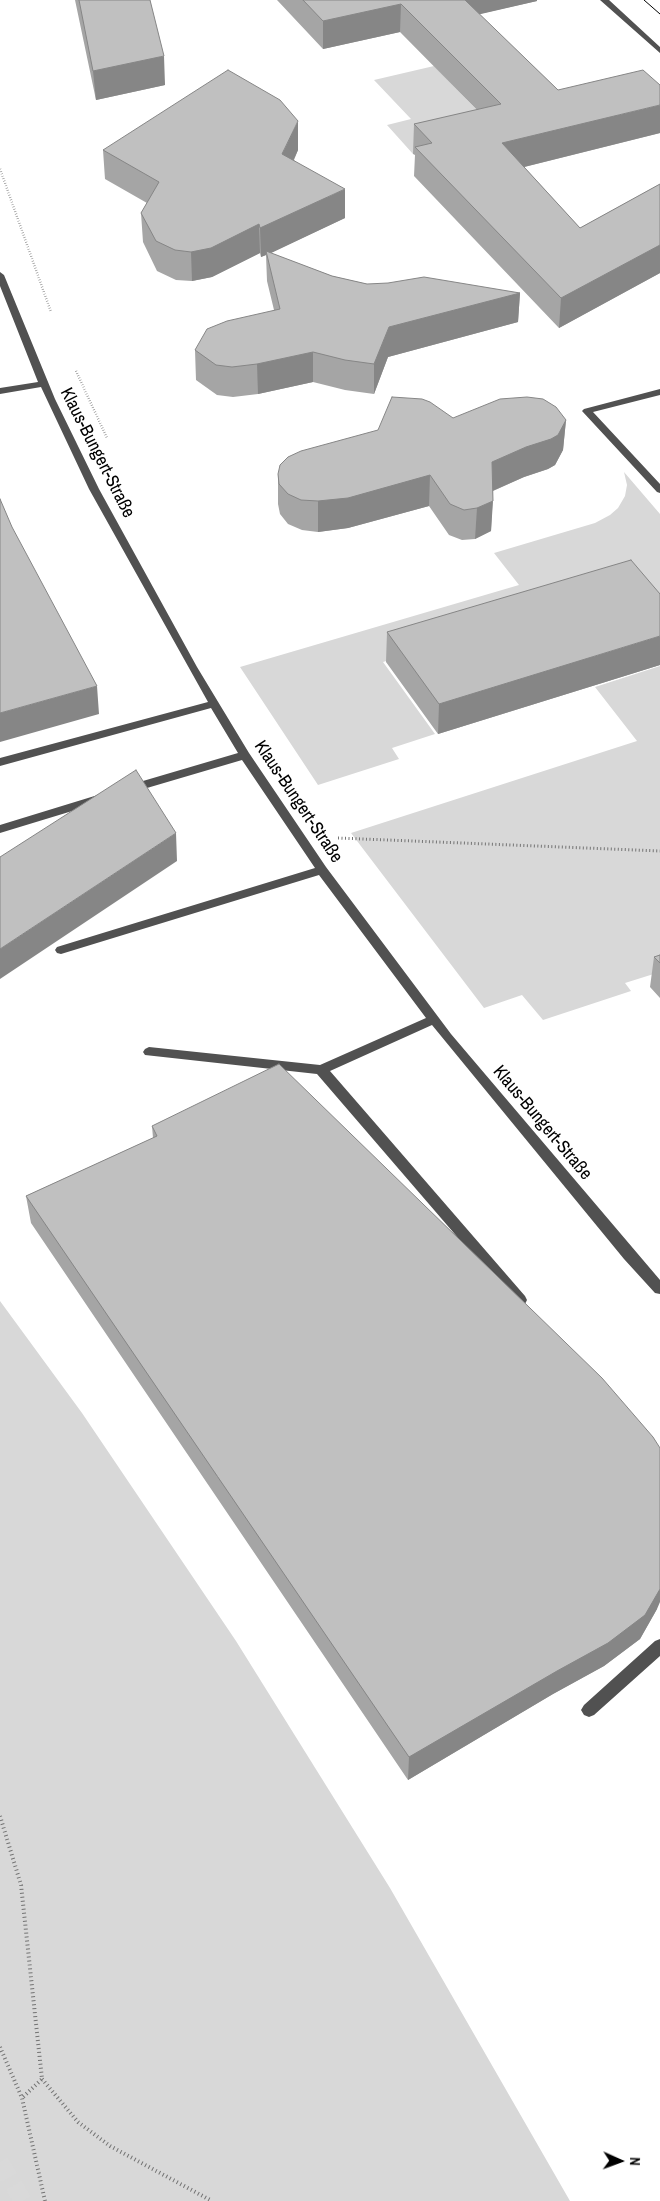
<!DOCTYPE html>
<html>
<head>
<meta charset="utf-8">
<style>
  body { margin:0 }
  #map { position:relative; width:660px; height:2201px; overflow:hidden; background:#fff; font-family:"Archivo Narrow",sans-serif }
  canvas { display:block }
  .north { position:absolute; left:595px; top:2136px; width:50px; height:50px; -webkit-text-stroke:4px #fff; paint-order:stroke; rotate:92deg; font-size:14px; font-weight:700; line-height:20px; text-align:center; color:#000 }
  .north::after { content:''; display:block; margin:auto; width:18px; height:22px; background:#000; clip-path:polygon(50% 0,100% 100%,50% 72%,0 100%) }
</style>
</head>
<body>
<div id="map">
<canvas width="660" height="2201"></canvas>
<div class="north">N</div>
</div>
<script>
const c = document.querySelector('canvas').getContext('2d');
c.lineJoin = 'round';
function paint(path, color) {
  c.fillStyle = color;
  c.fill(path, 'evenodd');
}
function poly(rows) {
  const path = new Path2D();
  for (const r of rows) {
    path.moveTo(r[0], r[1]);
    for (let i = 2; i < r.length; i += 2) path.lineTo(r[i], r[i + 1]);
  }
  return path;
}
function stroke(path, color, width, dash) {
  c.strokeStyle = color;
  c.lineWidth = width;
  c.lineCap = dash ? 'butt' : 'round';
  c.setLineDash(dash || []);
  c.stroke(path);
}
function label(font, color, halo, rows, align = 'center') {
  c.font = font + ' "Archivo Narrow",sans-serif';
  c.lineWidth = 4.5;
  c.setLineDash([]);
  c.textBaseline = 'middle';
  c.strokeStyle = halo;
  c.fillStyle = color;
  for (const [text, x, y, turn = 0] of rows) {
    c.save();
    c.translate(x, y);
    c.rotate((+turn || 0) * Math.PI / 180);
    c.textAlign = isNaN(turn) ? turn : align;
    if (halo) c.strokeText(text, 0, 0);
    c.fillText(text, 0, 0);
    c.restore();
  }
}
const green = poly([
  [434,66,499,133,413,154,387,125,411,119,374,80],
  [624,472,660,514,660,627,627,588,383,662,435,734,392,748,399,759,318,785,240,667,519,585,494,553,595,523,610,515,618,508,625,496,627,485],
  [660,666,660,972,625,983,631,991,543,1020,522,995,484,1008,351,833,637,741,595,687],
  [0,1301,82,1413,236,1641,390,1888,570,2201,0,2201]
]);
const highwayTunnel = poly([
  [0,2162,23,2201]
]);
const pathFar2 = poly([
  [0,169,51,312],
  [76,371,107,438]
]);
const pathFar1 = poly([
  [338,838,660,851]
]);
const path = poly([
  [0,1816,21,1885,42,2079,22,2098],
  [0,2047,22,2098,45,2201],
  [42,2079,78,2122,110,2146,212,2201]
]);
const minor = poly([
  [600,0,609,0,660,47,660,53,600,0],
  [0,272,4,275,55,399,99,489,197,667,249,753,326,867,451,1034,660,1280,660,1294,655,1293,624,1259,432,1025,330,1071,525,1296,527,1300,525,1304,520,1305,515,1304,317,1074,145,1055,143,1052,145,1049,149,1047,320,1065,426,1018,319,875,61,954,57,953,55,950,57,947,315,868,242,760,130,793,126,792,124,789,126,786,238,753,211,708,0,766,0,758,208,702,89,489,41,387,0,394,0,388,38,382,0,286,0,272],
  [660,389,660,395,593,412,660,484,660,493,657,492,582,411,584,409,660,389],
  [101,794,107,798,105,801,0,833,0,825,101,794],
  [660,1639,660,1656,594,1715,589,1717,584,1715,581,1710,584,1705,655,1641,660,1639]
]);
const tram = poly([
  [644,0,660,14]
]);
const wall = poly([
  [75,0,150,0,165,85,96,100],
  [277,0,537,0,537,1,479,14,558,90,660,133,524,167,580,228,660,184,660,273,559,328,414,176,415,155,413,154,414,124,477,110,400,32,323,49],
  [103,150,298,150,294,160,345,218,270,253,332,276,367,284,520,293,518,322,388,357,374,394,345,390,313,382,258,394,233,397,217,395,196,380,195,350,274,310,267,281,266,255,261,257,260,253,212,277,192,281,176,280,157,271,143,242,141,213,147,203,105,179],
  [453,418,566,420,563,450,555,465,548,469,524,477,493,491,491,531,475,539,462,540,449,535,429,506,348,528,318,532,302,530,288,524,280,514,278,504,278,474],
  [387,632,660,665,438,734,386,662],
  [660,955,660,998,650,987,654,957],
  [152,1126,657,1609,640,1639,604,1666,553,1694,408,1780,31,1223,26,1196,153,1138]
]);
const shadedWall = poly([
  [455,0,537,0,537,1,455,20],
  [401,4,400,32,323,49,323,21],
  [164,56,165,85,96,100,93,71],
  [660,105,660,133,500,173,502,143],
  [298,121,298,150,283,183,282,154],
  [345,189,345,218,267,255,266,251,266,255,261,257,260,228],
  [259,224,260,253,212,277,192,281,191,252],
  [660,245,660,273,559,328,561,298],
  [520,293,518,322,388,357,374,394,374,364,389,327],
  [313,352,313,382,258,394,257,364],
  [566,420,563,450,555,465,548,469,524,477,490,492,492,462,526,447],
  [430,475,429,506,348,528,318,532,318,501],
  [493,501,491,531,475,539,477,508],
  [660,636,660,665,438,734,439,704],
  [97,686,99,714,0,742,0,713],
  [176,833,177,861,0,979,0,949],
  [660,1589,660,1602,657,1609,640,1639,604,1666,553,1694,408,1780,409,1757]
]);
const building = poly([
  [79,0,150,0,164,56,93,71,79,0],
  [303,0,465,0,558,90,643,70,660,85,660,105,502,143,580,228,660,184,660,245,561,298,415,147,432,143,414,124,501,104,401,4,323,21,303,0],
  [228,70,280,100,298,121,282,154,345,189,260,228,259,224,211,248,191,252,175,250,156,241,141,213,159,182,103,150,228,70],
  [266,251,332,276,367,284,388,283,424,277,520,293,389,327,374,364,345,360,313,352,257,364,232,367,216,365,195,350,207,329,227,321,280,309,266,251],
  [392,397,422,399,430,402,453,418,500,399,527,397,543,399,556,407,566,420,558,435,551,439,526,447,492,462,493,501,477,508,464,510,450,504,430,475,348,498,318,501,301,500,288,494,279,484,278,474,280,465,288,457,301,451,378,430,392,397],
  [0,499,12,527,97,686,0,713,0,499],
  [631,560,660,594,660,636,439,704,387,632,631,560],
  [136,770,176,833,0,949,0,857,136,770],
  [660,955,660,963,654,957,660,955],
  [279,1064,602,1378,653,1437,660,1448,660,1589,645,1615,608,1643,557,1671,409,1757,26,1196,157,1136,152,1126,279,1064]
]);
const streetNames = [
  ["Klaus-Bungert-Straße",97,453,63],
  ["Klaus-Bungert-Straße",298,802,56],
  ["Klaus-Bungert-Straße",542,1123,50]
];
paint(green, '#d8d8d8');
stroke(highwayTunnel, '#d9d9d9', 18, [18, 9]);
stroke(pathFar2, '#737373', 2.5, [0.5, 2]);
stroke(pathFar1, '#737373', 3, [1, 2.5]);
stroke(path, '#737373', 4, [1, 3]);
paint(minor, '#515151');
stroke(tram, '#000', 1);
paint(wall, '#a5a5a5');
paint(shadedWall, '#868686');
paint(building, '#c0c0c0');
stroke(building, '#868686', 1);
label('18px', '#000', '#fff', streetNames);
</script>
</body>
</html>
